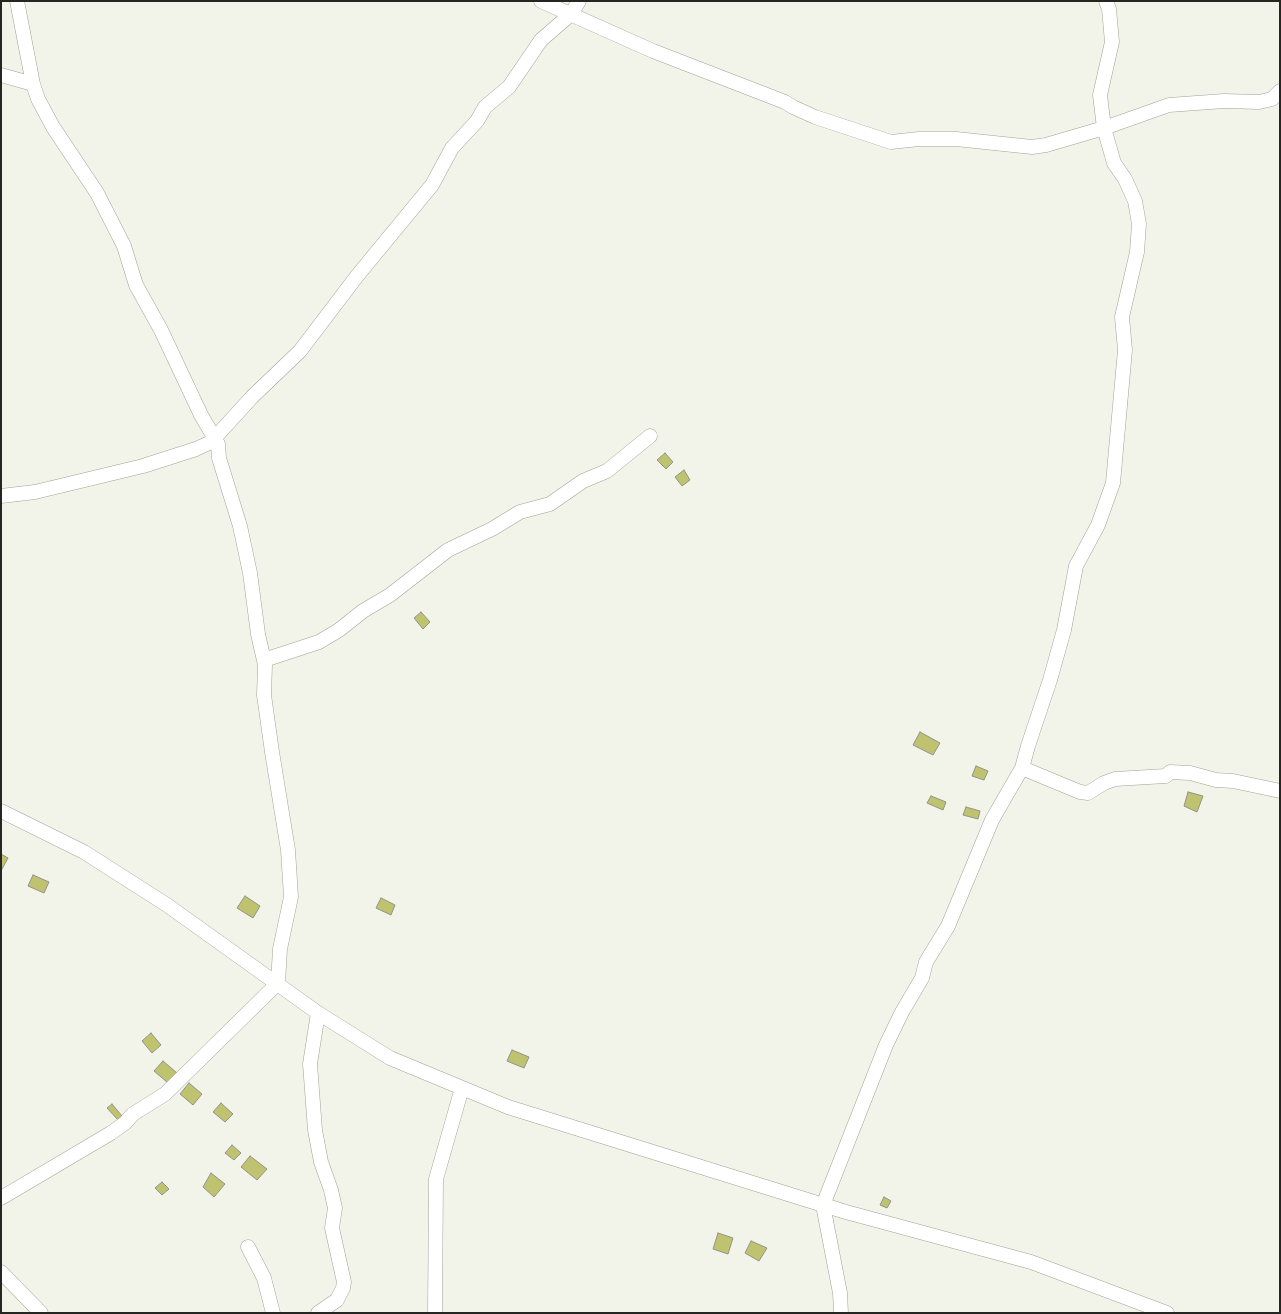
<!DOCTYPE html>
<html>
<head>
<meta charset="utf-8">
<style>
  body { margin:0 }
  #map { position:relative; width:1281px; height:1314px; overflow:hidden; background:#f3f4e9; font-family:"DM Sans",sans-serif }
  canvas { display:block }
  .frame { position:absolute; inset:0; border:2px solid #252622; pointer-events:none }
</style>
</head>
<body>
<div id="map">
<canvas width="1281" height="1314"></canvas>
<div class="frame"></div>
</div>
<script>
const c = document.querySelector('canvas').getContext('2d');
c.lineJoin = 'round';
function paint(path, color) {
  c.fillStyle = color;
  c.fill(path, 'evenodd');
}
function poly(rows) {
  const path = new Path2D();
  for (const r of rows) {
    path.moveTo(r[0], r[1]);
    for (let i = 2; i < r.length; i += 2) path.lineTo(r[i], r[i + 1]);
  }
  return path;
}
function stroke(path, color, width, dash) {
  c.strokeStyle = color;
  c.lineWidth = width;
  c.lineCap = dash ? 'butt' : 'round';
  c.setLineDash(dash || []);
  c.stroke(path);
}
const building = poly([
  [665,453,673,462,666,469,657,460,665,453],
  [684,470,690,480,682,486,675,477,684,470],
  [421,612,430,622,423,629,414,618,421,612],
  [920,732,940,743,933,755,913,745,920,732],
  [976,766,988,771,984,780,972,776,976,766],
  [1188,792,1203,796,1197,812,1184,806,1188,792],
  [931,796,946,802,943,810,927,803,931,796],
  [966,807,980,811,978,819,963,815,966,807],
  [1,854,8,858,1,871,1,854],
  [33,875,49,882,44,893,28,886,33,875],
  [245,896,260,906,253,918,237,908,245,896],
  [381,898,395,905,391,915,376,908,381,898],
  [151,1033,161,1045,152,1053,142,1041,151,1033],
  [512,1050,529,1057,524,1068,507,1061,512,1050],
  [163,1061,177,1073,168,1083,154,1071,163,1061],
  [189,1083,202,1094,193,1105,180,1094,189,1083],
  [221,1103,233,1114,225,1122,213,1112,221,1103],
  [112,1104,122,1116,118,1120,107,1108,112,1104],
  [232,1145,241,1153,234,1160,225,1153,232,1145],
  [250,1156,267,1169,257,1180,241,1167,250,1156],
  [211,1173,225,1184,214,1197,203,1187,211,1173],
  [162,1182,169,1189,162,1195,155,1188,162,1182],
  [884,1197,891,1201,887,1208,880,1205,884,1197],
  [718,1233,733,1238,728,1254,713,1249,718,1233],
  [751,1241,767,1248,759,1261,745,1253,751,1241]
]);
const minor = poly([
  [541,1,653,51,785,102,793,107,815,117,891,142,919,139,956,139,1032,147,1046,145,1104,128,1169,105,1224,101,1259,102,1272,99,1280,91],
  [1,75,33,84],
  [1,496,35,492,143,466,196,449,211,442,252,397,300,351,357,276,432,185,452,148,477,121,485,107,509,87,541,40,571,14,579,1],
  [264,660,319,642,339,630,363,611,390,595,448,550,492,529,520,512,550,504,583,481,607,471,650,436],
  [1022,768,1080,792,1088,793,1104,783,1115,779,1166,776,1170,772,1190,773,1216,780,1233,781,1280,791],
  [1,811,84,852,167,905,318,1013,390,1058,508,1107,846,1212,1031,1262,1167,1313],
  [318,1013,310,1064,315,1130,321,1162,331,1190,335,1208,332,1228,344,1282,343,1288,337,1300,318,1313],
  [1,1198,111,1133,125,1123,133,1114,165,1094,278,983,280,949,291,897,288,850,272,752,264,695,265,665,258,634,250,573,240,526,219,458,218,444,201,415,161,330,136,285,124,246,97,193,53,127,38,99,33,84,17,1],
  [248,1247,264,1278,273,1313],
  [1,1272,41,1313],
  [435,1313,436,1179,462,1088],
  [841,1313,840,1293,823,1205,886,1045,902,1012,922,978,926,962,948,926,992,820,1022,768,1028,746,1050,680,1064,630,1076,566,1098,525,1113,483,1125,350,1122,317,1137,252,1139,224,1135,201,1125,179,1114,163,1104,128,1100,95,1112,42,1109,9,1106,1]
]);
paint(building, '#bfc26f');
stroke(building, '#929389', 1);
stroke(minor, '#a1a298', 15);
stroke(minor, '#fff', 14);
</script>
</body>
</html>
